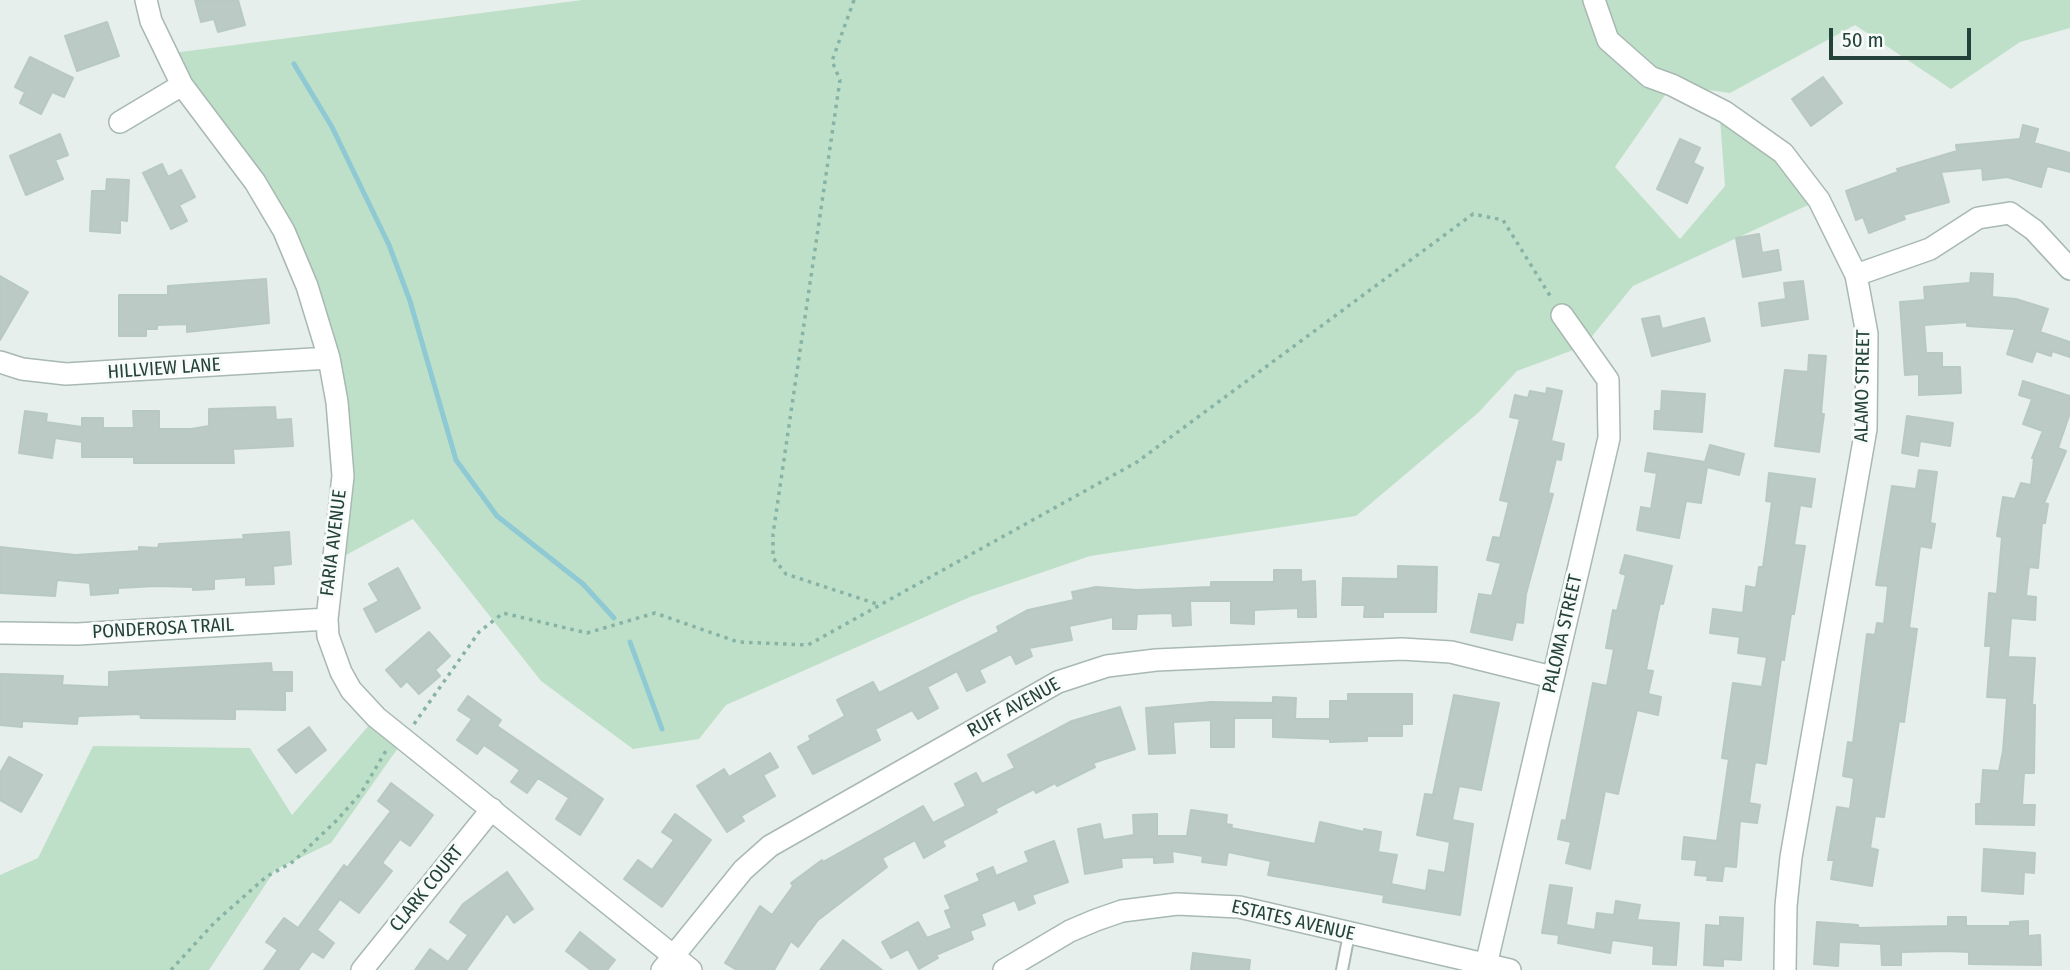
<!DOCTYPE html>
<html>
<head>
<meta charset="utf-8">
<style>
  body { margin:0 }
  #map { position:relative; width:2070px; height:970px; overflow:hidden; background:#e6efeb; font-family:"Fira Sans Condensed",sans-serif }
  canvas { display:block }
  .scale { position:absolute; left:1829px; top:28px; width:142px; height:32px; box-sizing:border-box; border:4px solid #24423a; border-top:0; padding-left:9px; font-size:21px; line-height:24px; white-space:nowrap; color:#24423a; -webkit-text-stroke:5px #f7fbf9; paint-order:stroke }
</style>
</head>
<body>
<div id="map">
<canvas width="2070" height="970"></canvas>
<div class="scale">50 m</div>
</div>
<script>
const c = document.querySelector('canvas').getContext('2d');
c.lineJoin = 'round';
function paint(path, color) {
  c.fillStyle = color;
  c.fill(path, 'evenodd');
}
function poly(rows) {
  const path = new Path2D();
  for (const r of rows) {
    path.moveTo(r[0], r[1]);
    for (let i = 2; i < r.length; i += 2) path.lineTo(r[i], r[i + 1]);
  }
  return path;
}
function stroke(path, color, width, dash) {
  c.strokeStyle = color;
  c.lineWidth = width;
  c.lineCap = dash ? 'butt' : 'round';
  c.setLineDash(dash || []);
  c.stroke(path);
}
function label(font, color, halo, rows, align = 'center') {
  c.font = font + ' "Fira Sans Condensed",sans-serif';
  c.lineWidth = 6;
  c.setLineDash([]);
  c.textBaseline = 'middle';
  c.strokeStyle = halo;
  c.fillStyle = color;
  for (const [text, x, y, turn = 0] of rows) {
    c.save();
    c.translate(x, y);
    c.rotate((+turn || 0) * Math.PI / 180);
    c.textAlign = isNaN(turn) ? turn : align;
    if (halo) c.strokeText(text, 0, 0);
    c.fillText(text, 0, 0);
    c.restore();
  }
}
const green = poly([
  [582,0,2070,0,2070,28,2020,42,1951,89,1855,25,1730,93,1672,85,1615,167,1680,239,1725,186,1720,118,1783,153,1819,200,1633,286,1584,346,1517,371,1478,413,1356,516,1090,556,970,597,726,705,699,739,633,749,541,681,413,519,333,562,343,476,307,286,165,54],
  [376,717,405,738,331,843,275,870,209,970,0,970,0,875,38,858,93,746,250,748,292,815]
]);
const stream = poly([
  [294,64,332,127,389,245,410,301,456,460,497,516,583,584,614,618],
  [630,642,662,729]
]);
const building = poly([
  [195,0,238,0,245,25,218,32,214,19,201,22,195,0],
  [107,22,119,56,77,71,65,36,107,22],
  [30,57,73,78,64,97,52,92,41,114,20,103,25,92,15,87,30,57],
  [1823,77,1842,103,1811,126,1792,99,1823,77],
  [2023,125,2038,129,2034,143,2070,153,2070,172,2047,166,2041,187,2007,177,1983,180,1982,168,1941,172,1949,202,1903,215,1905,219,1869,233,1863,217,1856,220,1846,191,1898,172,1897,169,1957,151,1956,145,2020,139,2023,125],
  [60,134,68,155,55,160,63,179,26,195,10,156,60,134],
  [1680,139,1700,148,1693,163,1703,168,1687,203,1657,189,1680,139],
  [162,164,168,177,181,170,195,197,179,205,187,221,171,229,143,173,162,164],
  [107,179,129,180,127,221,120,220,120,233,90,231,92,191,106,191,107,179],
  [1759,234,1762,253,1778,250,1781,270,1743,277,1736,238,1759,234],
  [1971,273,1993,274,1992,297,2016,299,2048,309,2040,332,2070,342,2070,357,2052,351,2051,356,2036,351,2032,362,2007,354,2015,329,1967,326,1967,322,1924,325,1926,353,1942,353,1942,367,1960,367,1961,393,1919,395,1919,374,1905,375,1900,302,1925,300,1924,287,1970,283,1971,273],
  [0,276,28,292,0,340,0,276],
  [266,279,269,323,187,332,187,324,157,325,157,329,146,329,146,336,119,336,119,295,168,295,168,286,266,279],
  [1803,281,1808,319,1762,326,1759,303,1786,299,1784,283,1803,281],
  [1659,316,1662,329,1704,318,1710,341,1652,356,1642,319,1659,316],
  [1809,355,1826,356,1821,414,1824,414,1819,452,1775,446,1785,370,1808,372,1809,355],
  [2023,381,2070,396,2070,413,2058,448,2066,451,2044,503,2048,504,2045,523,2042,523,2038,568,2029,567,2026,596,2036,597,2035,620,2011,618,2008,657,2035,658,2032,705,2035,705,2034,773,2024,773,2022,805,2035,805,2034,825,1976,824,1976,804,1981,804,1983,770,1999,771,2003,751,2007,698,1987,697,1991,646,1985,646,1989,593,1997,594,2002,537,1997,536,2003,497,2015,499,2021,483,2031,485,2034,458,2032,458,2043,431,2023,424,2032,399,2019,395,2023,381],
  [1547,388,1562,391,1551,441,1564,444,1561,460,1556,459,1548,493,1553,494,1526,594,1523,623,1516,622,1512,640,1471,632,1479,594,1492,596,1501,563,1487,560,1493,537,1500,538,1509,502,1500,500,1520,419,1510,417,1515,395,1528,398,1530,391,1546,394,1547,388],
  [1662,391,1705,394,1702,432,1654,429,1655,411,1661,411,1662,391],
  [275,407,276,420,291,419,293,446,233,449,234,463,134,463,134,457,82,457,82,442,55,438,52,458,19,453,25,411,47,414,46,422,82,427,82,418,103,418,103,428,134,428,133,411,159,411,159,429,191,429,209,426,209,409,275,407],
  [1907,416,1953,423,1950,446,1920,441,1918,456,1902,453,1907,416],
  [1710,445,1744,454,1739,475,1707,467,1701,503,1686,501,1679,538,1637,530,1641,507,1651,509,1657,473,1645,471,1648,453,1705,462,1710,445],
  [1919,470,1937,472,1930,523,1935,524,1931,548,1920,546,1909,628,1917,629,1904,722,1899,721,1884,817,1875,816,1870,848,1878,850,1872,886,1831,879,1834,860,1828,860,1837,807,1850,809,1854,778,1843,776,1848,742,1853,743,1867,634,1875,635,1877,623,1884,624,1888,586,1876,585,1892,486,1916,489,1919,470],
  [1769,473,1815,479,1811,507,1800,505,1794,545,1805,546,1802,565,1794,614,1791,614,1784,660,1781,659,1766,764,1755,762,1749,803,1760,805,1757,823,1740,821,1736,867,1724,866,1722,881,1707,880,1708,876,1695,875,1697,860,1682,859,1684,837,1717,841,1729,759,1722,758,1733,683,1762,687,1767,657,1738,653,1740,637,1710,633,1713,609,1743,613,1746,586,1756,588,1759,567,1763,567,1772,502,1766,501,1769,473],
  [289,532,291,564,273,566,274,584,246,585,246,577,214,579,214,589,193,590,193,587,156,586,118,588,118,593,91,595,90,583,57,580,55,596,0,593,0,547,75,555,139,551,139,547,158,548,159,544,244,539,243,535,289,532],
  [1625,555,1672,566,1663,604,1660,603,1646,670,1653,671,1648,694,1661,697,1658,715,1637,710,1618,794,1605,791,1590,869,1566,863,1571,842,1558,839,1562,820,1566,821,1593,683,1607,686,1614,649,1606,648,1613,610,1617,611,1626,575,1620,573,1625,555],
  [1398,566,1437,567,1436,612,1383,612,1383,617,1364,617,1365,605,1342,605,1343,578,1398,579,1398,566],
  [398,568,420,608,376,632,364,609,379,601,369,584,398,568],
  [1274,570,1301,570,1301,582,1315,581,1316,617,1298,617,1298,608,1254,610,1254,624,1231,623,1231,601,1190,601,1191,625,1173,626,1172,613,1137,614,1136,629,1113,629,1113,617,1069,626,1072,640,1029,648,1032,656,1016,664,1011,654,979,670,985,682,967,691,957,671,927,687,938,708,918,719,912,710,875,729,880,740,813,774,798,747,811,740,809,736,845,716,837,700,873,682,879,693,999,632,997,627,1028,610,1074,600,1072,592,1096,587,1137,590,1211,587,1211,582,1274,582,1274,570],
  [429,632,450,656,435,670,440,676,419,694,407,681,401,687,386,670,429,632],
  [271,663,272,672,292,672,292,691,285,691,285,710,235,709,235,719,141,718,140,714,78,716,77,724,22,721,22,727,0,725,0,674,63,676,62,685,109,687,109,672,271,663],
  [1348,694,1412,694,1412,724,1402,724,1402,736,1367,736,1367,741,1330,742,1330,739,1273,737,1273,718,1234,718,1234,747,1211,747,1211,720,1173,722,1175,753,1149,754,1146,708,1211,702,1273,703,1273,697,1296,698,1295,719,1330,719,1330,701,1348,701,1348,694],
  [1454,695,1499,703,1481,790,1459,786,1452,820,1473,824,1460,915,1383,902,1384,895,1268,875,1271,861,1228,852,1226,865,1202,862,1203,856,1172,851,1173,862,1154,863,1154,857,1121,858,1122,867,1085,874,1078,829,1100,824,1103,840,1134,835,1133,815,1157,814,1157,836,1187,836,1191,810,1227,815,1226,824,1232,825,1231,828,1315,844,1320,822,1364,832,1364,829,1381,832,1378,852,1397,855,1391,884,1426,891,1429,870,1445,873,1450,842,1417,835,1425,794,1433,795,1454,695],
  [468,696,501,720,497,726,603,799,580,835,556,819,569,798,538,778,527,793,511,782,520,770,484,745,477,754,457,740,472,719,458,710,468,696],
  [1120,707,1135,749,1093,763,1095,767,1057,786,1055,783,1036,793,1034,789,995,809,997,812,942,841,945,846,924,858,915,840,882,858,887,867,818,920,798,947,791,941,774,970,737,970,725,963,760,906,772,915,793,886,791,883,822,860,823,862,923,806,933,823,966,806,955,784,976,773,982,784,1015,768,1008,755,1072,721,1120,707],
  [309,727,326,750,296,773,278,750,309,727],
  [770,753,778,767,763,775,775,796,741,816,744,821,727,832,697,786,724,769,729,777,770,753],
  [9,757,42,775,21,812,0,800,0,773,9,757],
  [391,783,433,815,410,846,400,839,382,863,392,871,359,913,340,899,317,930,334,943,323,958,312,951,298,970,264,970,278,950,266,942,284,918,298,928,344,865,347,868,391,811,378,801,391,783],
  [675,814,711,840,662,907,624,879,638,860,652,870,674,840,662,832,675,814],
  [1054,841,1068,882,1032,895,1035,903,1019,910,1015,900,981,914,985,925,970,931,973,939,936,955,938,958,919,969,908,949,891,958,882,942,918,922,927,938,952,928,945,911,951,909,945,896,980,881,977,874,993,867,996,876,1029,862,1025,852,1054,841],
  [1984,849,2035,853,2034,873,2024,872,2023,894,1982,891,1984,849],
  [507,872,533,909,514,923,507,913,466,970,415,970,430,949,448,962,468,935,450,922,463,904,507,872],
  [1550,885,1572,888,1566,925,1595,930,1597,913,1614,915,1616,901,1640,905,1637,920,1679,923,1676,965,1653,964,1654,946,1612,940,1610,953,1558,943,1559,935,1542,933,1550,885],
  [1720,917,1743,918,1741,960,1723,959,1723,966,1704,965,1706,925,1720,926,1720,917],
  [1948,917,1966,917,1966,926,2010,926,2010,922,2028,921,2028,936,2040,935,2041,965,1969,964,1969,952,1946,951,1901,952,1901,965,1882,965,1881,944,1839,942,1838,966,1814,964,1817,922,1858,925,1858,928,1948,926,1948,917],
  [580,932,615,960,607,970,591,970,566,951,580,932],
  [843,940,882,970,820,970,843,940],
  [1193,953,1250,960,1249,970,1191,970,1193,953]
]);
const path = poly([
  [854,0,832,61,840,80,773,534,773,558,786,574,880,605],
  [414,724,479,632,503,613,587,633,655,613,738,642,808,645,1137,462,1473,214,1503,220,1552,299],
  [171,970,215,922,266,877,294,861,337,820,361,793,387,749]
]);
const lane = poly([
  [1342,970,1349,934]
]);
const street = poly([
  [146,0,151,21,182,85,255,182,284,231,307,286,329,358,337,402,343,476,327,619,328,636,341,672,351,690,376,717,691,970],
  [1594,0,1608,40,1650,77,1672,85,1725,112,1783,153,1819,200,1856,275,1867,334,1866,429,1791,857,1786,906,1785,970],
  [120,122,182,85],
  [1856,275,1930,249,1978,218,2010,213,2034,230,2070,269],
  [0,362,22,369,66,374,329,358],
  [0,633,78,634,327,619],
  [1486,965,1609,438,1608,380,1562,315],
  [362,970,492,809],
  [662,970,743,870,770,846,1058,682,1107,666,1156,660,1402,649,1451,652,1552,677],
  [1004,970,1070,931,1096,920,1122,911,1177,904,1239,907,1510,970]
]);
const streetNames = [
  ["HILLVIEW LANE",164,369,-4],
  ["ALAMO STREET",1863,386,-89],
  ["FARIA AVENUE",334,543,-83],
  ["PONDEROSA TRAIL",163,629,-3],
  ["PALOMA STREET",1563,634,-77],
  ["RUFF AVENUE",1014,708,-29],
  ["CLARK COURT",427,889,-51],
  ["ESTATES AVENUE",1293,921,13]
];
paint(green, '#bfe0c8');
stroke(stream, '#8ec9d4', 5);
paint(building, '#bbcac4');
stroke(building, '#b8c9c2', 2);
stroke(lane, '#a8b8b2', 14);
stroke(street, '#a8b8b2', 24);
stroke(path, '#86b3a5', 3.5, [3.5, 5]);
stroke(lane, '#fff', 10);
stroke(street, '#fff', 21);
label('19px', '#24423a', '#f7fbf9', streetNames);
</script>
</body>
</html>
